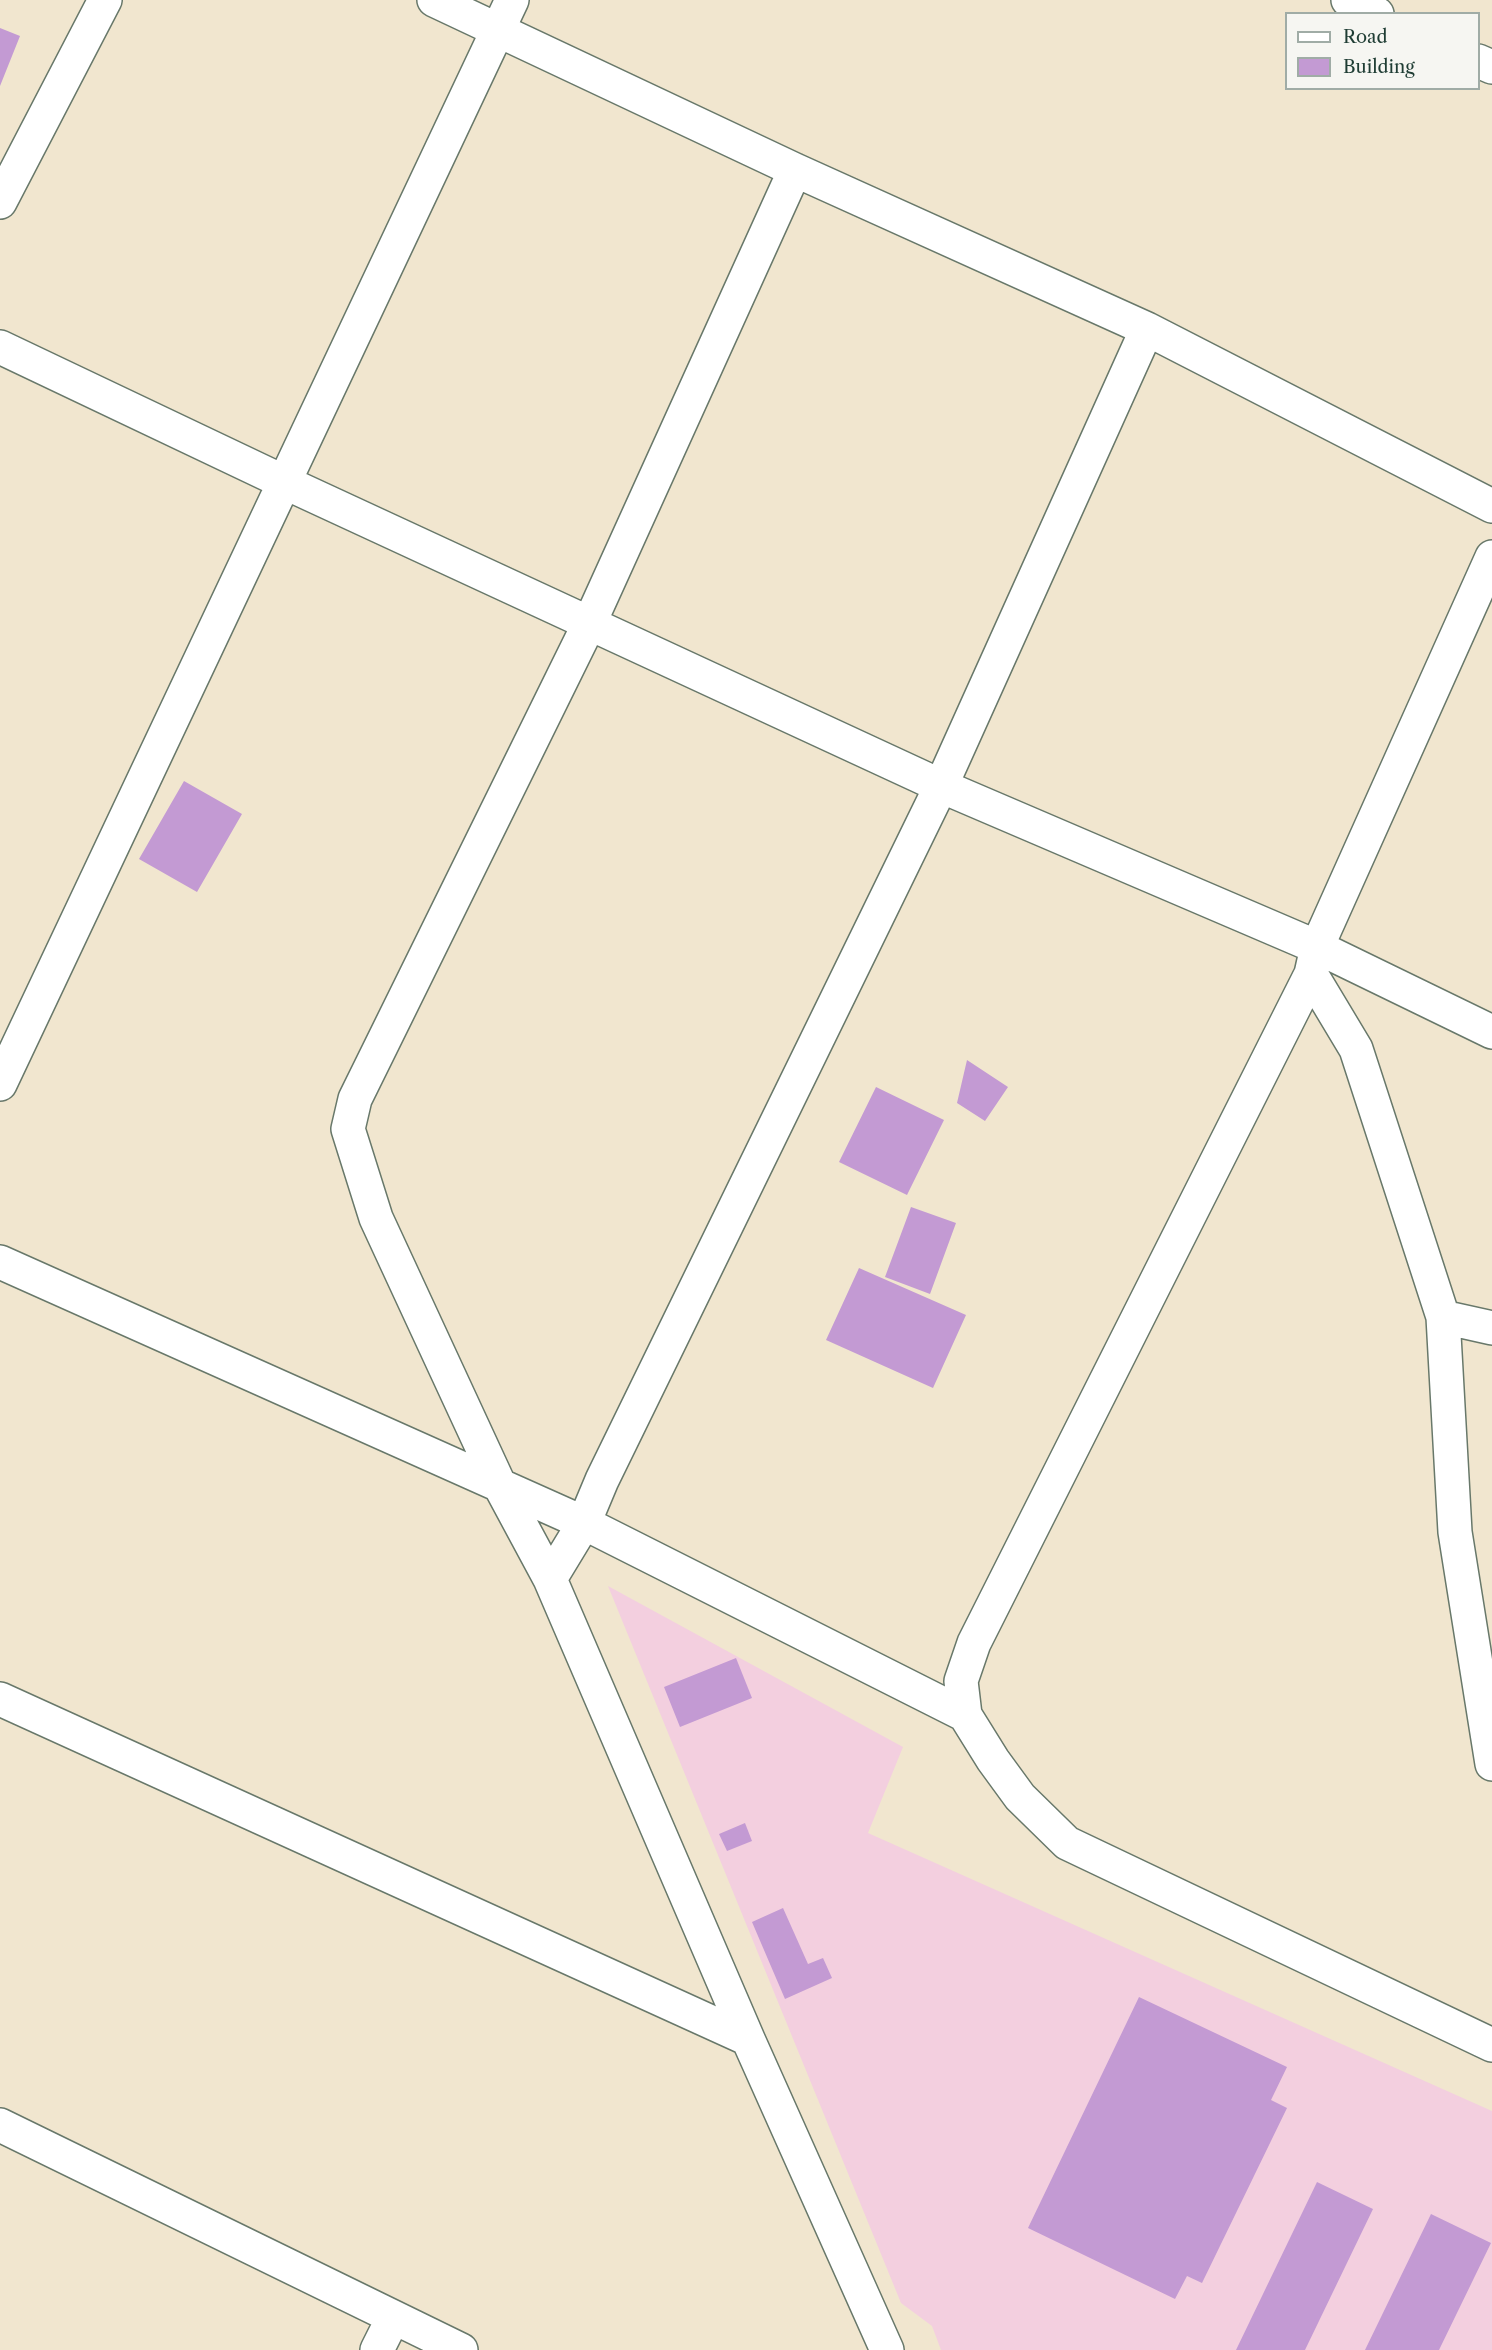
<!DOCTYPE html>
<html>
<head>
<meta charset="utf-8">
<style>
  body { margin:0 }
  #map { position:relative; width:1492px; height:2350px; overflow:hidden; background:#f1e6cf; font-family:"Libre Caslon Text",serif }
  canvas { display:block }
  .legend { position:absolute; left:1285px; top:12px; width:195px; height:78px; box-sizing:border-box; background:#f6f6f2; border:2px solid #a0aca6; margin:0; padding:8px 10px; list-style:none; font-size:18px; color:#1f3d34 }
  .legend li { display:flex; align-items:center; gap:12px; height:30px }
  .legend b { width:30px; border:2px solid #a0aca6 }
</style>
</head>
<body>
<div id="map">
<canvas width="1492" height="2350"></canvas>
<ul class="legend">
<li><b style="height:8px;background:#fff"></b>Road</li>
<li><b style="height:16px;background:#c39ad3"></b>Building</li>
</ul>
</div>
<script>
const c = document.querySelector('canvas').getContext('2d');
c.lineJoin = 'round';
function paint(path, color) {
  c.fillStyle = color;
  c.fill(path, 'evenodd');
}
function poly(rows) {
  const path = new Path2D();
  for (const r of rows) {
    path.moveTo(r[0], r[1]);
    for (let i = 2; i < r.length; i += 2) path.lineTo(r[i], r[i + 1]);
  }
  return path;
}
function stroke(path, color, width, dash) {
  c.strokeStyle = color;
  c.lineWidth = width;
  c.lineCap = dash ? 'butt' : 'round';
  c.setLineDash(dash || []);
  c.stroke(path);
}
const built = poly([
  [608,1586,903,1747,868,1833,1492,2111,1492,2350,941,2350,932,2326,901,2303]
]);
const building = poly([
  [0,28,20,36,0,86],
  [184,781,242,814,197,892,139,859],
  [967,1060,1008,1087,985,1121,957,1103],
  [876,1087,944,1120,907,1195,839,1162],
  [911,1207,956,1223,930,1294,885,1277],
  [859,1268,966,1315,933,1388,826,1340],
  [736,1658,752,1698,680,1727,664,1687],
  [745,1823,752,1841,727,1851,719,1834],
  [783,1908,808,1964,823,1958,832,1978,785,1999,752,1922],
  [1139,1997,1287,2067,1271,2100,1287,2108,1202,2283,1187,2276,1175,2299,1028,2228],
  [1317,2182,1373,2209,1305,2350,1236,2350],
  [1431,2214,1491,2243,1439,2350,1365,2350]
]);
const street = poly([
  [434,0,795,170,1147,329,1492,506],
  [1348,0,1377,14],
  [1478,61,1492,67],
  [795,170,590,622,355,1099,348,1129,376,1218,500,1486,550,1579,748,2039,887,2350],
  [0,202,105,0],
  [0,347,284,482,941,786,1317,947,1492,1032],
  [1492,557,1317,947,1311,974,974,1643,961,1681,965,1715,993,1760,1020,1797,1067,1843,1492,2045],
  [1311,974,1356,1049,1443,1317,1455,1532,1492,1764],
  [0,1084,512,0],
  [0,1262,584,1523,965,1715],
  [1443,1317,1492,1328],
  [550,1579,584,1523,602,1480,941,786,1147,329],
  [0,1699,748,2039],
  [0,2125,461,2350],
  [377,2350,393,2318]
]);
paint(built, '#f3cfdf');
paint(building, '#c39ad3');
stroke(street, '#68786a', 36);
stroke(street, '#fff', 33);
</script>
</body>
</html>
